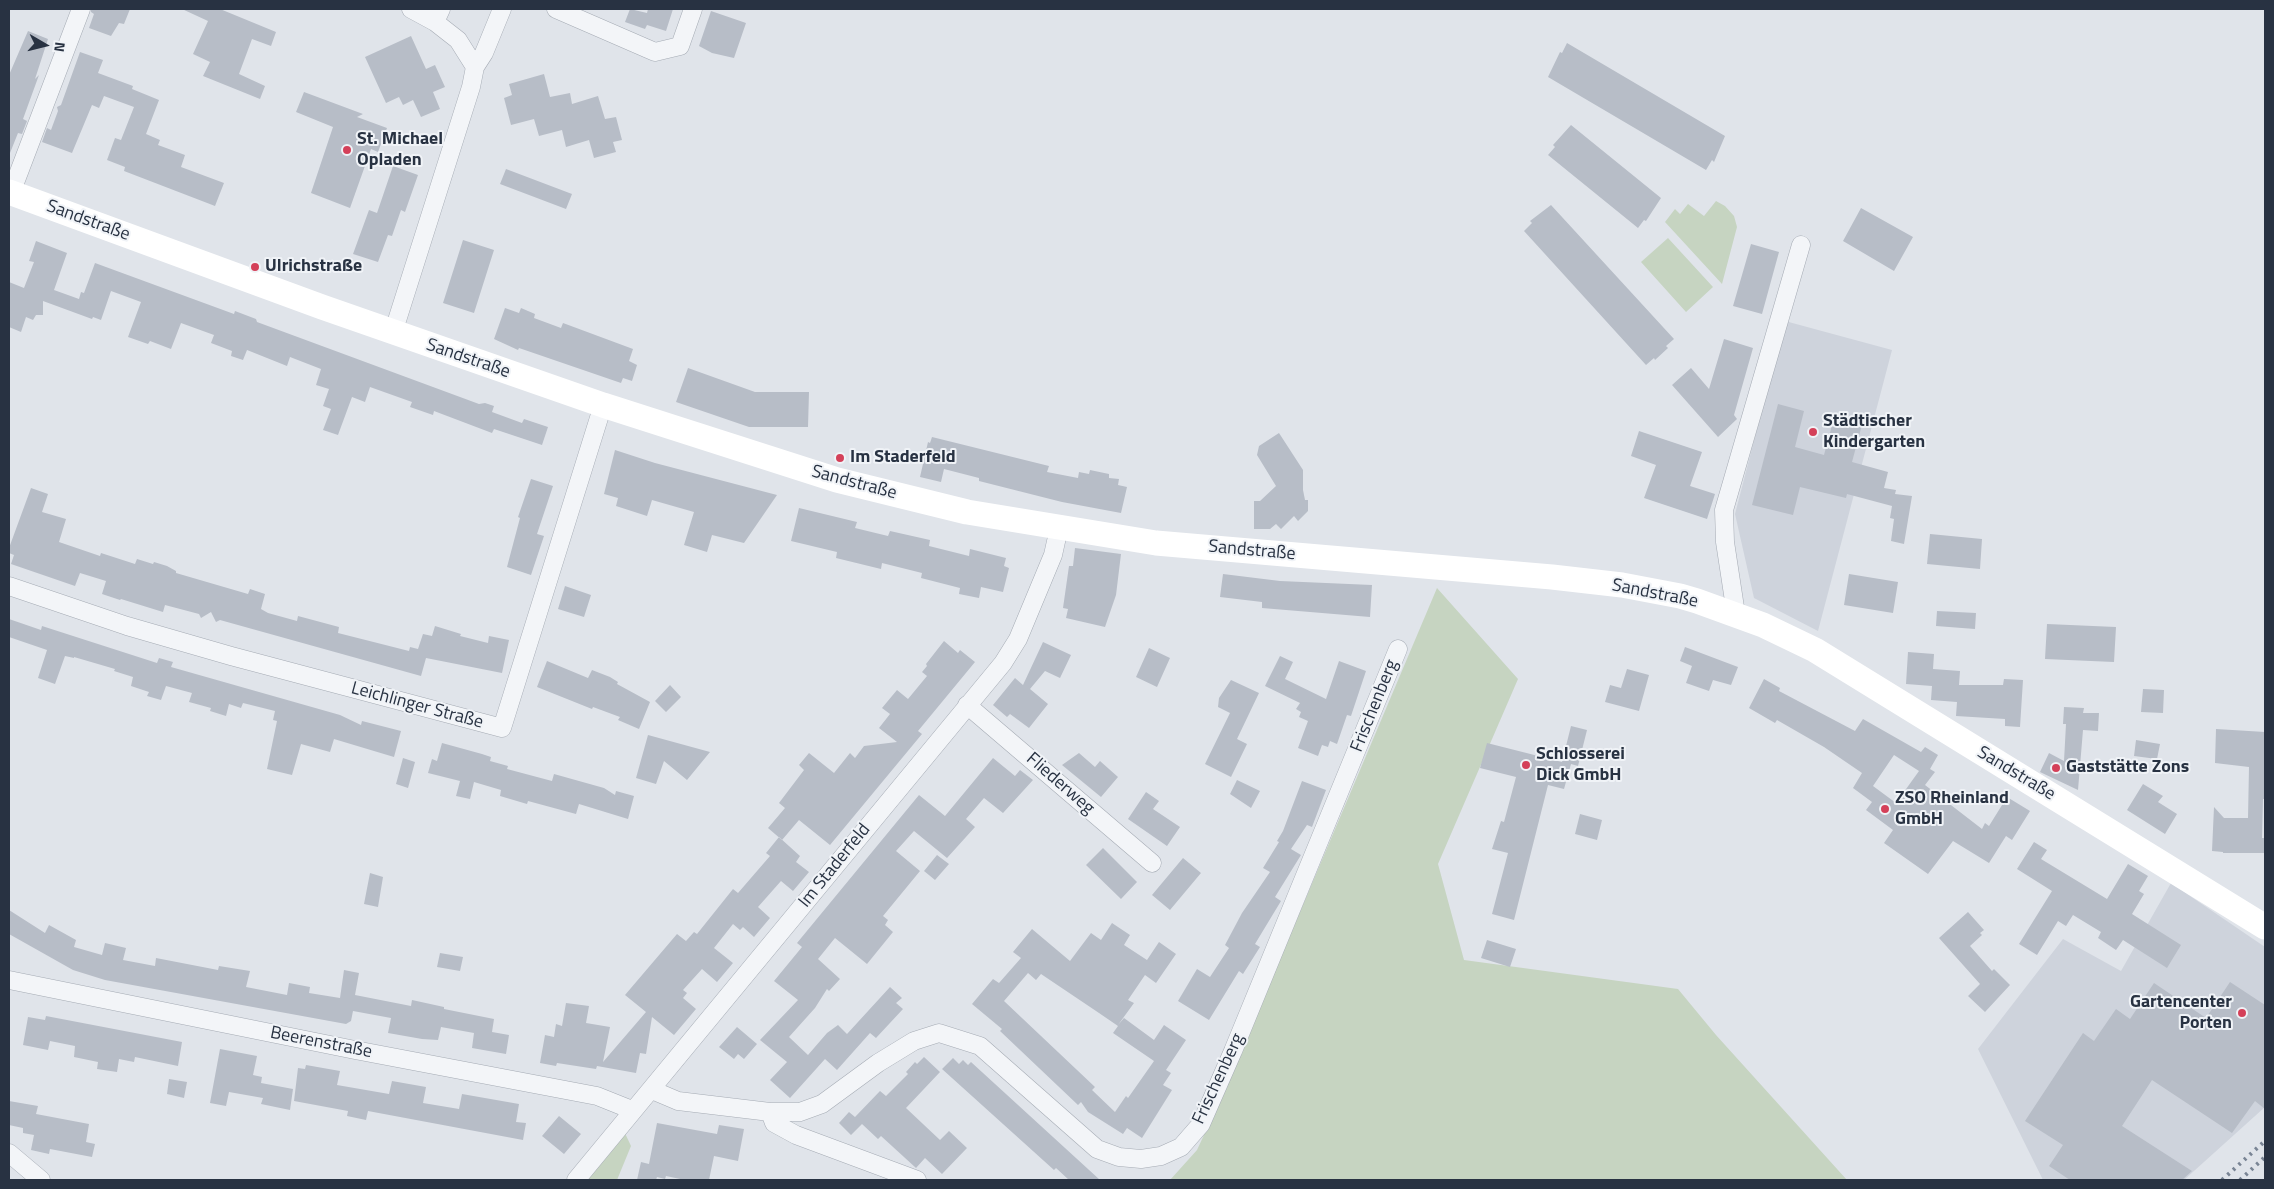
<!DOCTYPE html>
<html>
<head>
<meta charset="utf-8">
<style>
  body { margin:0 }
  #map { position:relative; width:2274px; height:1189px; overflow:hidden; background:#e0e4ea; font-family:"Titillium Web",sans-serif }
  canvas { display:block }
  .frame { position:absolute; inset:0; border:10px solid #283242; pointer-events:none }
  .north { position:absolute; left:20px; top:20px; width:50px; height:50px; -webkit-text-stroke:4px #f0f3f7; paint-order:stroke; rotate:98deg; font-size:14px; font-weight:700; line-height:20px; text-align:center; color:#283242 }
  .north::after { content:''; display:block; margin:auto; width:18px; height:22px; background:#283242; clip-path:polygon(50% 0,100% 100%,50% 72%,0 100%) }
</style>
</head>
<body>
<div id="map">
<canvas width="2274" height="1189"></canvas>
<div class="frame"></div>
<div class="north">N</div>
</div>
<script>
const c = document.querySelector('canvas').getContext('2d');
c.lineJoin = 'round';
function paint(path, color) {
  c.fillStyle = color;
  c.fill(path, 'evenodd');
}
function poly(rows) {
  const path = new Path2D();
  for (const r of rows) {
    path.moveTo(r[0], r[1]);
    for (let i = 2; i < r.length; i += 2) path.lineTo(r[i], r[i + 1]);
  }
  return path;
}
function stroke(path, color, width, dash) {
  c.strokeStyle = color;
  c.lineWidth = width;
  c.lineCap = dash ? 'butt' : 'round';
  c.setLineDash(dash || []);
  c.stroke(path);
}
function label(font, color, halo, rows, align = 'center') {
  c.font = font + ' "Titillium Web",sans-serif';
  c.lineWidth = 4;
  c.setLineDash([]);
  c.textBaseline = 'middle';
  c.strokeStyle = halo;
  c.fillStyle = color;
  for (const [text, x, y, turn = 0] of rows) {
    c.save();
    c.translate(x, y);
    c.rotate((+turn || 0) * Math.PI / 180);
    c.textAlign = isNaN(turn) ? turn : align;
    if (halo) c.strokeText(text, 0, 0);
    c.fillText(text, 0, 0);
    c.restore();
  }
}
const built = poly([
  [1785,321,1892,350,1818,631,1754,598,1735,514],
  [2171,883,2265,947,2265,1107,2184,1180,2043,1180,1978,1049,2063,939,2121,971]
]);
const green = poly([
  [1716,201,1725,206,1734,216,1737,227,1722,284,1665,222,1675,209,1680,214,1688,204,1704,216],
  [1668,238,1713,287,1686,312,1641,262],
  [1437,588,1518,679,1438,864,1464,960,1678,989,1716,1035,1847,1180,1170,1180,1197,1150,1223,1094],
  [623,1129,631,1146,617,1180,587,1180]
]);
const building = poly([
  [91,9,130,9,124,24,119,23,111,36,89,28,94,14,91,12],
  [182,9,220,9,276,32,271,46,252,39,239,74,265,86,260,99,203,76,210,62,193,54,208,21],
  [630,9,647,13,648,9,673,9,666,31,647,25,645,29,625,22],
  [711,11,746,23,734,58,712,53,699,46],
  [28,31,48,39,35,79,39,75,23,119,27,121,22,134,18,133,10,153,9,75],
  [411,36,426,69,435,65,445,87,433,92,440,109,421,117,413,100,403,105,399,97,386,103,365,57],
  [1567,43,1725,136,1714,162,1712,160,1706,170,1548,77,1560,52,1562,53],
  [80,52,103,60,98,73,133,86,132,89,159,100,146,134,160,140,158,145,185,155,181,167,224,183,215,206,124,171,125,167,107,160,115,138,121,140,134,107,104,96,99,108,92,105,72,153,42,142,47,128,51,130,58,111,57,107,61,105],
  [544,74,550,97,570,93,572,104,598,96,605,119,616,117,622,140,613,142,616,152,594,158,589,140,566,147,562,130,539,136,534,119,511,125,504,98,512,95,509,84],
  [304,92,363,114,357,117,387,128,378,152,371,149,350,208,311,193,333,127,296,112],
  [1571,125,1661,198,1646,221,1644,220,1638,228,1548,155,1555,147,1553,145],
  [393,166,418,175,405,212,401,210,392,236,388,235,378,262,353,254,369,210,377,213],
  [506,169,572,194,566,209,500,184],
  [1551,205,1674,339,1666,346,1668,348,1655,360,1654,358,1646,365,1524,231,1532,223,1530,221],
  [1861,208,1913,237,1894,271,1843,241],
  [463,240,494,250,474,313,443,303],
  [36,241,67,253,54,290,79,299,81,292,84,293,95,263,234,314,235,311,256,319,257,322,479,404,485,403,494,406,492,412,522,423,524,419,548,427,542,445,494,429,492,433,434,411,433,415,410,407,412,402,370,387,365,402,352,397,338,435,323,430,331,409,323,406,329,389,316,385,321,369,290,357,287,366,247,350,243,360,231,356,232,351,211,343,214,335,181,323,171,349,150,341,148,344,128,337,141,302,111,291,101,320,93,317,92,319,43,301,43,315,36,315,33,320,26,317,21,332,9,327,9,282,24,288,34,262,29,261],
  [1751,244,1779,252,1762,314,1733,306],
  [505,308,519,313,521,308,535,314,534,318,561,328,563,323,633,349,629,361,637,365,632,381,623,378,621,383,519,348,518,350,494,339],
  [1724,339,1753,348,1734,415,1737,419,1718,437,1672,385,1691,368,1709,389],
  [688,368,755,392,809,392,808,427,749,427,676,402],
  [1778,404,1804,411,1795,447,1824,455,1835,414,1863,421,1852,462,1888,472,1884,488,1896,490,1895,494,1912,496,1904,544,1891,541,1894,519,1890,518,1892,506,1847,494,1846,498,1800,487,1793,515,1752,505],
  [1639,431,1702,452,1690,486,1715,494,1707,519,1644,498,1656,465,1631,456],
  [1279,433,1303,470,1303,490,1305,500,1308,500,1308,511,1298,521,1294,516,1281,529,1276,524,1270,529,1254,529,1254,501,1260,501,1276,486,1257,455,1259,446],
  [932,437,1049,466,1047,472,1078,478,1079,472,1089,474,1090,470,1109,474,1109,478,1119,479,1118,485,1127,487,1121,513,1062,502,979,481,979,478,944,469,941,482,920,477,928,442,930,443],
  [615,450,655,463,777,495,744,543,712,535,707,552,684,545,694,512,652,500,647,516,616,506,618,498,604,494],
  [531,479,553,486,537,534,544,536,531,575,507,567,520,518,518,517],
  [31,488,48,494,42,512,66,519,59,542,100,556,101,553,135,564,137,559,153,564,154,562,167,566,176,571,176,573,248,594,250,589,265,594,261,609,268,613,297,621,298,616,339,627,338,633,409,651,410,647,418,649,423,634,432,636,435,626,461,634,460,636,488,643,489,636,509,640,502,673,426,658,421,676,220,620,216,622,211,612,201,618,199,614,165,605,163,612,121,599,120,600,102,594,106,581,80,573,75,586,11,564,14,555,9,553,9,548],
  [799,508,857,522,855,528,888,536,890,531,930,540,929,546,969,556,970,549,1006,558,1004,566,1009,568,1003,592,981,587,979,598,959,594,960,588,921,578,922,573,882,563,881,569,836,558,837,552,791,541],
  [1930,534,1982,539,1980,569,1927,564],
  [1075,548,1121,554,1116,595,1105,627,1066,618,1068,609,1063,608,1069,566,1073,566],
  [1223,574,1280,581,1372,585,1370,617,1262,608,1262,602,1220,597],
  [1849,574,1898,582,1893,613,1844,605],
  [565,586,591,595,584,617,558,609],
  [1937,611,1976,613,1975,629,1936,626],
  [9,619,41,630,42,626,157,663,159,658,173,662,171,667,340,715,361,725,362,721,401,731,394,757,334,739,330,752,301,744,292,775,267,769,277,721,273,720,275,711,243,703,241,708,229,704,226,716,210,711,211,708,189,702,192,693,166,686,161,700,147,696,149,692,131,686,133,677,114,671,115,669,74,657,74,658,65,656,55,684,38,678,47,650,9,637],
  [2047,624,2116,627,2114,662,2045,659],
  [944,641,958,653,960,650,975,662,918,731,922,734,830,845,799,820,782,840,768,828,785,808,779,803,804,770,799,765,809,753,834,773,850,753,855,758,864,746,897,742,879,728,890,714,882,708,897,690,908,699,927,676,922,672,927,666,926,664],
  [1043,642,1071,655,1060,678,1045,671,1030,689,1048,704,1029,728,1010,714,1007,717,993,705,1015,678,1023,685],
  [1685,647,1738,667,1731,685,1713,680,1709,691,1686,683,1692,666,1680,661],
  [1149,648,1170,658,1157,687,1136,677],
  [1908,652,1934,654,1933,669,1960,671,1959,685,2003,685,2004,679,2023,680,2020,727,2005,726,2005,719,1956,716,1957,702,1931,700,1932,686,1906,684],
  [1280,656,1293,662,1285,679,1326,699,1339,661,1366,671,1351,716,1347,715,1337,744,1330,741,1328,747,1322,745,1318,756,1298,748,1308,721,1299,717,1301,712,1296,709,1300,703,1265,686],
  [547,661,588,678,592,670,610,677,618,682,617,684,650,702,639,729,618,720,620,717,593,707,592,709,537,687],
  [1627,669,1649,675,1639,711,1605,702,1610,685,1621,688],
  [1764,679,1780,688,1779,691,1855,731,1863,719,1921,752,1925,747,1938,755,1930,769,1935,772,1925,785,1982,829,1985,823,1989,826,2007,797,2030,811,2012,840,2006,836,1989,863,1953,841,1928,874,1884,843,1893,830,1866,810,1872,802,1853,788,1862,773,1824,747,1777,720,1775,723,1749,708],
  [1894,755,1919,771,1896,803,1873,786],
  [1231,680,1259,693,1237,739,1247,744,1231,777,1205,764,1230,713,1218,707,1219,698],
  [670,685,681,697,666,712,655,701],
  [2143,689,2164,690,2163,713,2141,712],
  [2064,707,2084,708,2083,713,2099,713,2098,731,2083,730,2078,790,2040,772,2049,753,2064,761,2066,724,2063,724],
  [1571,726,1587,730,1578,766,1571,764,1564,789,1548,785,1514,920,1492,914,1508,853,1492,849,1501,821,1504,822,1516,777,1480,768,1487,743,1562,762],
  [2216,729,2265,732,2265,799,2263,799,2262,838,2265,838,2265,853,2223,853,2223,852,2212,851,2214,807,2224,818,2248,818,2249,767,2215,763],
  [648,735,710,752,687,780,664,761,656,784,636,778],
  [2136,740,2160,744,2157,759,2134,756],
  [442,743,482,754,491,757,490,761,508,766,507,769,552,781,554,774,604,788,615,795,616,791,634,796,628,819,579,804,576,814,528,801,527,804,500,796,501,790,474,782,470,799,456,796,460,781,428,773,432,759,437,761],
  [1079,753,1095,767,1100,761,1118,777,1101,797,1062,765],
  [403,758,415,762,408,788,396,784],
  [993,758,1015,776,1020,770,1033,780,1003,813,984,798,966,819,975,827,947,858,914,831,896,851,920,871,883,916,888,920,885,925,893,932,867,964,835,938,818,959,840,979,829,991,827,989,815,1008,789,1037,808,1055,827,1033,838,1025,847,1034,890,987,902,998,896,1003,903,1009,876,1038,870,1033,837,1070,825,1059,790,1098,770,1080,787,1062,760,1040,798,1000,774,981,802,947,797,943,919,795,945,816],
  [1237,780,1260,791,1251,808,1230,794],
  [1302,781,1326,790,1312,827,1307,825,1291,849,1301,855,1275,897,1281,901,1255,944,1260,947,1243,974,1239,971,1209,1020,1178,1001,1197,969,1210,977,1229,948,1225,945,1242,913,1270,872,1263,868,1279,842,1277,841,1283,831],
  [2143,784,2163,796,2158,802,2177,814,2165,834,2127,810],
  [1146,792,1159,801,1153,809,1180,827,1167,846,1128,819],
  [1580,814,1602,820,1597,840,1575,834],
  [779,837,800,856,796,862,809,872,793,891,781,881,758,907,770,918,754,937,743,927,740,930,733,924,714,948,733,963,717,982,702,969,683,990,687,993,683,998,696,1009,674,1035,652,1017,646,1054,640,1053,636,1073,597,1066,596,1069,557,1063,556,1066,540,1063,545,1035,554,1037,556,1024,562,1026,566,1003,589,1006,586,1023,610,1027,603,1062,646,1012,625,995,677,934,686,941,694,932,697,934,733,889,738,893,770,856,766,853],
  [2034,842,2047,850,2041,859,2107,899,2128,864,2148,876,2139,891,2144,894,2132,914,2181,945,2167,968,2123,940,2116,950,2098,938,2101,932,2073,915,2066,926,2058,921,2037,955,2019,944,2052,891,2017,869],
  [1103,848,1137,882,1121,899,1086,865],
  [937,855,949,864,935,880,924,871],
  [1183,858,1201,873,1170,910,1152,895],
  [370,873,383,877,378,907,364,904],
  [9,910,45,933,49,925,76,940,74,947,102,955,105,943,126,948,123,960,155,966,156,958,218,970,219,966,250,971,246,987,287,995,289,983,310,987,309,993,340,998,344,970,359,973,355,995,411,1006,412,1000,444,1007,444,1009,494,1019,492,1032,509,1035,506,1054,472,1048,474,1033,441,1027,438,1040,422,1039,388,1033,391,1018,353,1011,351,1021,346,1024,105,980,73,970,9,934],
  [1968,912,1984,930,1980,933,1982,935,1970,946,1992,971,1994,969,2010,985,1985,1012,1968,996,1980,984,1939,938],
  [1112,923,1130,935,1124,945,1147,960,1159,942,1176,954,1156,983,1145,975,1128,1000,1134,1003,1118,1025,1124,1018,1154,1040,1164,1025,1186,1040,1166,1070,1171,1073,1163,1085,1172,1090,1142,1138,1127,1128,1123,1134,1088,1112,1081,1102,1078,1105,1000,1031,1002,1029,972,1004,993,979,999,983,1021,958,1013,952,1032,929,1070,961,1091,933,1101,940],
  [1028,973,1036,980,1041,974,1099,1013,1118,1026,1113,1033,1154,1061,1128,1098,1126,1096,1115,1112,1092,1090,1095,1087,1004,1001],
  [1487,940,1516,949,1510,967,1481,958],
  [440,953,463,957,460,971,437,967],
  [2230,982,2265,1005,2265,1109,2255,1101,2232,1133,2152,1080,2122,1126,2192,1171,2182,1180,2070,1180,2049,1166,2063,1145,2025,1121,2083,1033,2094,1041,2116,1009,2130,1019,2154,983,2206,1018],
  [46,1016,182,1042,178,1066,135,1057,134,1062,119,1059,117,1072,97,1069,98,1062,74,1057,75,1046,50,1041,48,1050,23,1045,28,1017,45,1020],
  [737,1027,757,1044,744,1059,738,1054,734,1059,719,1047],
  [220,1049,257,1056,253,1075,262,1077,261,1083,293,1089,290,1110,261,1104,263,1098,229,1092,226,1106,210,1103],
  [924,1057,940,1072,906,1108,940,1140,949,1131,967,1148,942,1174,925,1158,916,1168,881,1136,878,1139,862,1124,851,1135,839,1123,849,1112,855,1117,880,1091,886,1096,908,1074,906,1072,915,1062,917,1064],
  [953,1058,959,1064,963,1060,968,1065,971,1062,1100,1180,1069,1180,1056,1168,1054,1170,942,1069],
  [306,1065,340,1071,337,1085,389,1094,392,1081,426,1087,423,1103,459,1109,462,1094,519,1104,516,1122,526,1123,523,1140,368,1111,366,1120,347,1116,348,1111,294,1101,298,1068,305,1069],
  [169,1079,187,1082,184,1098,167,1094],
  [9,1101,38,1106,36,1114,89,1124,86,1142,95,1144,92,1157,50,1149,49,1154,31,1150,34,1135,23,1133,23,1128,9,1125],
  [559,1116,581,1134,564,1154,542,1136],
  [657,1123,717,1134,719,1125,744,1129,738,1161,714,1156,709,1180,685,1180,666,1176,665,1179,657,1177,656,1180,637,1180,641,1162,649,1164]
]);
const street = poly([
  [411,9,435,22],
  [556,9,655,52,680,46,693,9],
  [475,67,484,53,502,9],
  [11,193,81,9],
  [393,333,471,87,475,67,458,40,435,22,441,9],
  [9,586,127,626,231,656,502,728,603,405],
  [1736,614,1725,542,1724,510,1801,245],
  [967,705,1152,863],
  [9,980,355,1050,597,1096,632,1110],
  [652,1090,678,1101,770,1112,800,1112,822,1104,878,1063,914,1041,939,1033,980,1046,1097,1149,1119,1157,1141,1159,1161,1156,1181,1147,1201,1124,1233,1051,1398,649],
  [770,1112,774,1123,796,1135,917,1180],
  [9,1153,41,1180],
  [576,1180,1003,663,1018,639,1053,555,1059,528]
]);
const secondary = poly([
  [9,192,322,307,603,405,837,480,967,512,1156,543,1552,577,1622,585,1680,596,1697,601,1763,625,1815,650,2265,927]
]);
const rail = poly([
  [2222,1180,2265,1141],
  [2240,1180,2265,1157]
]);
const markers = [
  [347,150,5,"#d44059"],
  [255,267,5,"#d44059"],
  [1813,432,5,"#d44059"],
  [840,458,5,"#d44059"],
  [1526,765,5,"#d44059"],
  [2056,768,5,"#d44059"],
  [1885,809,5,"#d44059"],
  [2242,1013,5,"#d44059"]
];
const poiNames = [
  ["St. Michael",357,140],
  ["Opladen",357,161],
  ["Ulrichstraße",265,267],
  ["Städtischer",1823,422],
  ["Kindergarten",1823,443],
  ["Im Staderfeld",850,458],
  ["Schlosserei",1536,755],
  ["Dick GmbH",1536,776],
  ["Gaststätte Zons",2066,768],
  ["ZSO Rheinland",1895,799],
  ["GmbH",1895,820],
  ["Gartencenter",2232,1003,"right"],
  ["Porten",2232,1024,"right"]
];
const streetNames = [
  ["Sandstraße",88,221,20],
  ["Sandstraße",468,359,19],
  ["Sandstraße",854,483,15],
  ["Sandstraße",1252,551,5],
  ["Sandstraße",1655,594,11],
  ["Leichlinger Straße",417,706,15],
  ["Frischenberg",1375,706,-68],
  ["Sandstraße",2016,774,31],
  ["Fliederweg",1060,784,41],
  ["Im Staderfeld",835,866,-51],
  ["Beerenstraße",321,1043,11],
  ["Frischenberg",1219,1079,-65]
];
paint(built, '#ced3dc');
paint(green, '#c6d4c1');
paint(building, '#b7bdc7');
stroke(street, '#a5abb4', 19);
stroke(street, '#f3f5f8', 18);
stroke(secondary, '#fff', 25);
stroke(rail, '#798494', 4, [2.5, 5]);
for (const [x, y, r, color] of markers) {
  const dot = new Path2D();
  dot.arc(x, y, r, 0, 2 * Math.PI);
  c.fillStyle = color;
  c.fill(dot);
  stroke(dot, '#f0f3f7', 2);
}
label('bold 18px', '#283242', '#f0f3f7', poiNames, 'left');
label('18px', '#283242', '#f0f3f7', streetNames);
</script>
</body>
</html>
